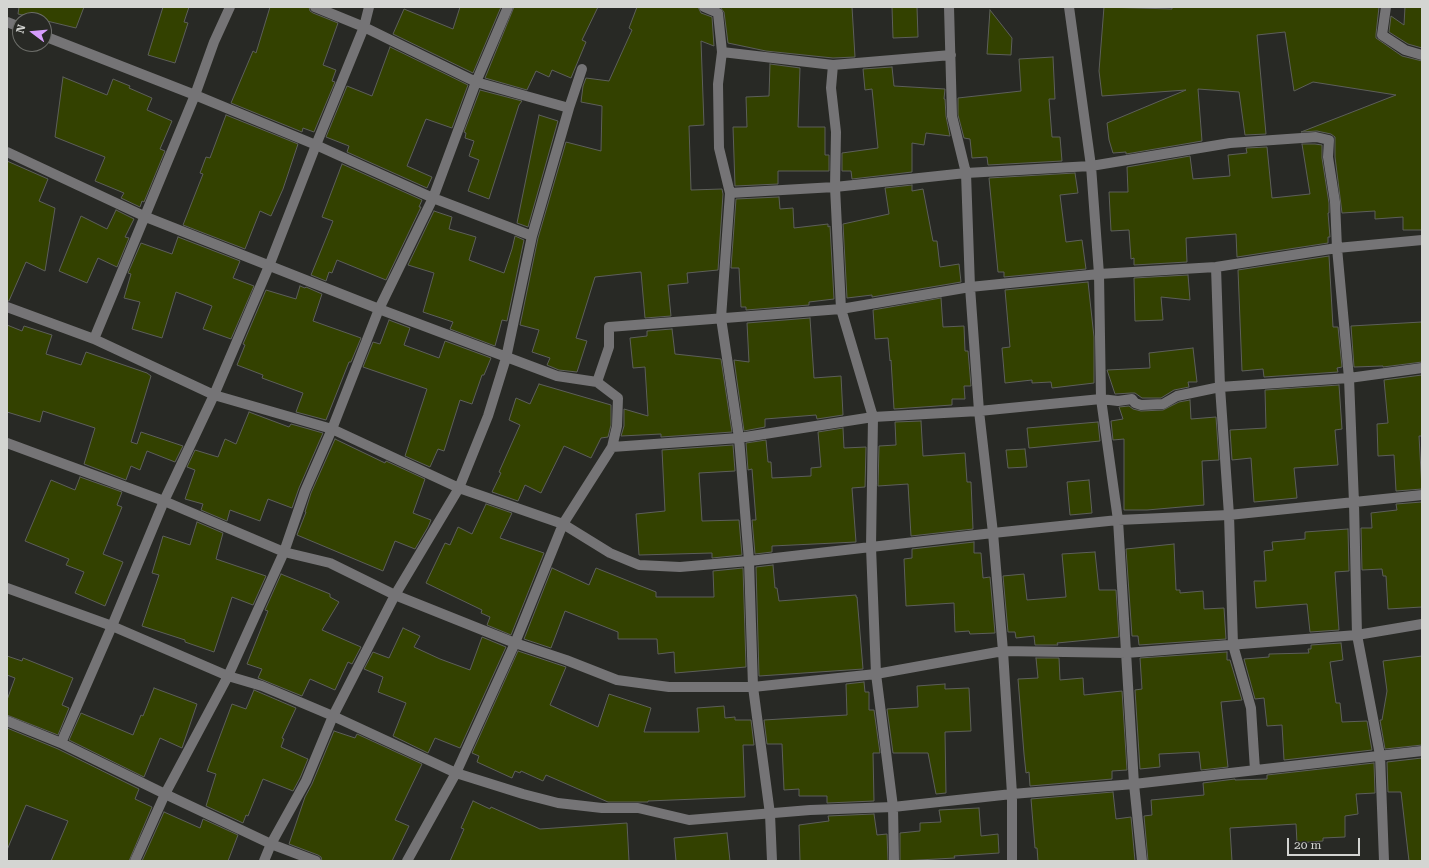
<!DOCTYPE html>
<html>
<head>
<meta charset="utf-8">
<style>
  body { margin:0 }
  #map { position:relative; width:1429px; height:868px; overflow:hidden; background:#282925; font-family:"Roboto Serif",serif }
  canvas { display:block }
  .frame { position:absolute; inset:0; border:8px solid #d4d5d2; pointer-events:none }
  .north { position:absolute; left:12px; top:12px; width:40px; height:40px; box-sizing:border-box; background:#282925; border:1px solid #6d6e6a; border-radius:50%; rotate:286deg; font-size:11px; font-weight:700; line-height:16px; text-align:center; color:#d4d5d2 }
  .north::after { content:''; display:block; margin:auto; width:14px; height:18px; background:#d59cfb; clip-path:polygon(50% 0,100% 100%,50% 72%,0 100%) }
  .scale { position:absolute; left:1287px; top:838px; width:73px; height:18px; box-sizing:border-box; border:2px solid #d4d5d2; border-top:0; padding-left:5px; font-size:12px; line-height:14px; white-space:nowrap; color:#d4d5d2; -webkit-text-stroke:3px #282925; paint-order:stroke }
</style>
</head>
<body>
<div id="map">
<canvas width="1429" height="868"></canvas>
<div class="frame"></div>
<div class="north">N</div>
<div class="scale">20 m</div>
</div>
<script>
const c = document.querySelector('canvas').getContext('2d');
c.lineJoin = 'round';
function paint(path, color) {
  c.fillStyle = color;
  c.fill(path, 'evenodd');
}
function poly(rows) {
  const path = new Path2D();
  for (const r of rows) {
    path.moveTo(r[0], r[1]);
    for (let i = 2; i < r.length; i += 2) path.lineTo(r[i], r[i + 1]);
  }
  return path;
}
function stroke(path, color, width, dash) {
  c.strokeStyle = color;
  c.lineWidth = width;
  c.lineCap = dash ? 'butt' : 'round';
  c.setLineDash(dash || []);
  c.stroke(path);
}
const building = poly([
  [19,7,84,7,76,28,18,14,19,7],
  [163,7,189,7,184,22,188,23,175,63,148,55,163,7],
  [270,7,309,7,310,11,313,13,338,23,323,65,336,70,332,81,335,82,314,132,303,128,302,132,231,103,253,51,256,53,270,7],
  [460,7,501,7,473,73,393,34,404,9,453,29,460,7],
  [514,7,598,7,582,40,586,42,571,78,552,70,549,77,536,71,527,90,485,78,514,7],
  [637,7,698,7,701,13,712,17,714,46,701,41,704,125,689,126,691,190,722,189,723,194,718,270,687,273,688,283,668,285,671,316,645,318,641,272,595,277,576,338,587,341,577,372,559,370,547,365,550,358,532,352,539,330,520,325,538,238,566,142,601,151,602,106,581,102,583,86,586,78,609,81,632,30,629,28,637,7],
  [720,7,852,7,855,57,833,58,766,51,728,43,724,12,720,7],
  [892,7,917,7,918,37,893,38,892,7],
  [1104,7,1172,9,1172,7,1379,7,1376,34,1376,38,1402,56,1422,61,1422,230,1403,230,1403,217,1375,219,1375,211,1342,213,1335,157,1335,137,1331,134,1317,131,1301,132,1396,95,1313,82,1294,91,1285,32,1257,35,1266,134,1245,135,1239,92,1198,89,1202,141,1126,154,1126,152,1113,153,1109,140,1107,123,1186,90,1102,96,1099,71,1104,7],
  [1405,7,1422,7,1422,48,1408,44,1389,32,1391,16,1404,25,1405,7],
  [990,10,1012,38,1011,55,987,54,990,10],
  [390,47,468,85,452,128,426,119,407,166,432,177,427,188,347,152,349,146,326,137,347,86,372,96,390,47],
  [1053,57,1055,99,1049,99,1052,137,1060,137,1062,161,988,165,987,157,972,158,970,139,964,138,958,115,958,98,1021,91,1019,59,1053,57],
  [770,64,800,68,798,127,825,127,825,155,829,155,829,171,778,171,778,184,735,186,733,127,747,127,746,97,769,96,770,64],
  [892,67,894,86,945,89,944,99,945,99,946,116,950,136,926,133,924,145,912,143,912,172,852,179,851,171,842,171,842,153,878,148,872,89,865,90,863,69,892,67],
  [63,77,107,95,113,79,130,86,129,88,152,98,147,110,172,121,160,149,165,151,144,202,142,201,140,207,121,198,124,193,95,181,105,157,55,137,63,77],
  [480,90,522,101,519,105,489,199,468,191,479,160,469,156,474,141,465,138,466,133,464,132,480,90],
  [226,115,298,144,283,189,271,216,260,211,245,249,183,225,203,174,200,173,206,157,210,158,226,115],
  [539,115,558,121,528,227,517,223,539,115],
  [1302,144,1315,144,1322,145,1322,158,1329,203,1329,213,1328,213,1330,237,1328,237,1328,243,1237,257,1236,234,1186,238,1187,262,1134,265,1134,258,1131,259,1129,230,1111,231,1109,192,1128,192,1127,167,1190,156,1193,179,1230,176,1228,155,1247,153,1246,148,1267,147,1272,198,1310,194,1302,144],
  [7,161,48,179,39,201,55,208,45,271,26,262,9,301,7,301,7,161],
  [342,164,422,200,419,207,421,207,386,280,337,260,332,273,329,272,326,281,311,275,333,221,322,217,342,164],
  [1075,173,1078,193,1060,195,1066,242,1082,240,1086,269,1004,277,1004,272,998,272,989,178,1075,173],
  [912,185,912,191,923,189,933,241,937,241,940,267,959,264,961,282,872,297,872,295,847,298,843,224,889,214,885,188,912,185],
  [779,197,780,209,793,208,794,228,828,224,828,227,830,226,834,299,809,302,809,305,746,310,746,307,741,307,739,268,731,268,736,199,779,197],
  [116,210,134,219,125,237,129,238,117,267,98,258,87,283,59,271,81,216,107,229,116,210],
  [434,211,452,217,449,229,476,237,469,260,504,273,512,249,515,236,524,240,507,321,502,320,495,346,450,329,453,322,423,312,434,273,408,265,434,211],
  [178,237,240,261,233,278,254,286,231,339,203,329,212,306,176,292,162,338,132,329,140,302,124,298,131,274,128,273,141,243,172,254,178,237],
  [1329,256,1333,327,1338,327,1342,367,1337,368,1338,372,1264,377,1263,369,1242,371,1238,270,1329,256],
  [1188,275,1190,300,1161,297,1163,320,1135,321,1134,278,1188,275],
  [1088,282,1094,337,1094,383,1052,388,1051,382,1032,383,1032,380,1005,383,1002,348,1010,347,1005,290,1088,282],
  [300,286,305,288,306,287,322,294,313,321,361,338,351,362,349,362,326,420,296,412,303,393,262,378,263,375,237,365,245,345,243,344,266,290,296,299,300,286],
  [941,298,943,327,964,326,965,351,968,351,971,386,964,386,965,399,952,399,952,405,894,409,891,360,890,361,888,338,875,339,873,310,941,298],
  [810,318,814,378,841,376,843,415,817,419,816,415,765,419,765,427,744,431,734,360,749,362,747,323,810,318],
  [389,320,410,328,404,345,439,358,445,341,491,358,484,375,482,375,472,404,460,400,444,451,438,449,430,467,405,456,427,389,363,367,373,342,380,344,389,320],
  [1422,322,1422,362,1383,367,1383,366,1354,367,1351,326,1422,322],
  [7,325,22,331,24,326,52,335,46,354,81,365,86,352,147,373,151,376,131,442,137,444,141,432,183,446,175,462,147,451,140,470,131,466,126,480,84,464,95,428,43,411,40,422,7,412,7,325],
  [672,329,675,354,721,359,732,432,661,437,661,434,621,436,624,426,624,409,648,416,645,367,633,368,630,338,647,336,647,331,672,329],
  [1193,348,1197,382,1188,382,1189,387,1174,390,1161,398,1142,398,1135,393,1131,393,1115,394,1107,370,1150,368,1149,353,1193,348],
  [1422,375,1422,436,1419,436,1422,489,1396,491,1394,455,1378,456,1377,424,1388,423,1384,380,1422,375],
  [539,384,611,405,611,425,608,437,601,438,591,458,564,446,541,493,525,485,518,501,492,492,501,473,499,472,520,425,509,420,516,398,530,404,539,384],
  [1339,385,1342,429,1335,430,1338,465,1294,468,1297,498,1254,502,1251,458,1232,460,1230,430,1266,428,1265,390,1339,385],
  [1190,400,1191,419,1216,417,1219,460,1202,461,1204,505,1147,510,1124,510,1124,439,1113,440,1111,421,1123,419,1119,407,1129,406,1133,409,1141,411,1163,410,1179,402,1190,400],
  [249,412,289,427,291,424,323,433,299,488,292,508,268,499,260,521,230,510,227,521,201,510,203,504,185,499,195,470,187,467,195,450,218,457,225,439,236,444,249,412],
  [921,421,923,456,965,453,967,482,971,482,973,529,911,536,908,484,878,486,879,446,896,445,895,422,921,421],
  [1098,422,1100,441,1029,448,1027,428,1098,422],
  [843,428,844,448,866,447,865,487,852,488,856,542,772,546,772,552,755,554,752,520,756,520,752,469,748,470,746,443,766,440,768,462,771,462,772,478,811,476,811,468,821,467,818,432,843,428],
  [335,439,385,463,386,461,425,479,413,513,431,520,428,527,415,549,395,541,383,571,297,535,306,512,305,512,311,493,335,439],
  [733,445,735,471,699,473,702,521,739,520,742,555,712,558,712,553,639,555,636,514,665,511,662,450,733,445],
  [1025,449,1027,467,1008,468,1006,450,1025,449],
  [80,477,122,492,117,505,122,507,103,554,123,562,105,606,75,593,84,572,66,565,69,559,25,541,51,480,75,490,80,477],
  [1089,480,1092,513,1070,515,1067,482,1089,480],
  [1422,502,1422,607,1388,609,1386,576,1383,576,1382,569,1362,570,1361,528,1372,528,1371,513,1397,510,1396,504,1422,502],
  [486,504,512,513,500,538,544,553,511,635,487,625,490,617,481,613,482,610,426,583,445,543,450,545,458,527,472,534,486,504],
  [197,522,223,533,216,559,266,576,253,605,232,597,214,652,185,642,185,640,142,626,159,575,152,573,163,536,190,545,197,522],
  [1348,529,1349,571,1335,572,1339,630,1310,632,1307,604,1256,608,1254,581,1266,581,1264,551,1273,550,1272,542,1305,539,1305,532,1348,529],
  [974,542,974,553,981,553,983,578,990,577,995,633,970,634,969,631,955,632,954,603,906,606,904,559,912,558,912,549,974,542],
  [1174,544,1176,590,1180,590,1180,593,1203,591,1204,609,1224,608,1226,639,1139,645,1138,636,1132,636,1126,549,1174,544],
  [1095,552,1099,590,1116,590,1119,637,1057,643,1058,645,1035,645,1034,636,1016,638,1015,632,1008,632,1003,576,1024,574,1027,600,1066,597,1062,554,1095,552],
  [773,565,775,588,777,588,779,601,856,595,856,597,857,597,863,669,759,676,756,567,773,565],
  [552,568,589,585,596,568,656,592,656,597,714,597,713,571,743,568,746,667,675,673,674,652,658,654,657,639,618,639,618,632,565,611,551,648,524,639,552,568],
  [281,574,330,594,330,597,339,602,322,630,361,647,352,664,348,662,335,690,310,679,302,696,258,678,262,669,247,664,268,611,265,610,281,574],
  [403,628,420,636,414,647,440,659,470,670,482,637,506,647,460,748,435,738,428,753,393,736,406,703,378,692,383,677,364,669,373,652,389,658,403,628],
  [1341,643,1343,660,1330,662,1336,703,1340,703,1342,722,1367,721,1372,750,1284,760,1282,725,1267,726,1264,698,1255,699,1244,659,1269,657,1269,654,1309,653,1308,649,1311,649,1311,645,1341,643],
  [518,651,566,667,550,705,598,727,609,694,651,708,644,732,699,732,697,708,724,706,725,718,735,717,735,720,751,720,754,745,743,745,745,797,648,801,648,802,608,802,546,775,543,781,521,771,520,773,515,771,512,778,477,762,479,756,472,753,518,651],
  [1227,652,1227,660,1230,660,1242,700,1221,702,1228,767,1201,770,1199,752,1159,754,1160,767,1140,769,1135,690,1142,689,1140,658,1227,652],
  [7,656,22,661,23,658,73,678,62,705,69,708,58,735,7,715,7,700,15,678,7,675,7,656],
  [1422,656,1422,745,1385,749,1380,720,1382,720,1387,691,1383,661,1422,656],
  [1036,658,1059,658,1060,680,1083,678,1084,695,1122,691,1127,770,1112,771,1112,779,1030,786,1029,772,1026,773,1024,754,1018,679,1038,678,1036,658],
  [864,682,865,692,869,692,869,710,874,710,880,753,873,753,874,801,827,803,827,796,799,796,799,789,784,790,782,744,767,744,764,720,847,715,846,684,864,682],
  [945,684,945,689,969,688,971,731,945,732,946,793,936,794,928,753,893,753,887,709,918,707,917,686,945,684],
  [154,688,197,704,182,748,160,738,144,777,69,740,81,713,133,735,141,715,143,716,154,688],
  [254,690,296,708,282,738,284,739,281,747,308,759,300,778,293,791,263,779,248,816,246,815,243,823,206,806,216,774,207,771,232,704,246,709,254,690],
  [7,728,58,749,139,789,135,799,152,807,129,861,51,861,68,821,26,805,7,850,7,728],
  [334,731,355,738,357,734,422,764,395,820,409,826,392,861,322,861,321,857,318,855,289,844,305,797,312,784,334,731],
  [1422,758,1422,861,1409,861,1401,792,1388,792,1387,762,1422,758],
  [1374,763,1375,793,1356,794,1358,814,1345,816,1345,837,1323,838,1323,841,1297,843,1296,824,1230,828,1232,861,1148,861,1144,816,1152,815,1151,800,1204,795,1203,783,1235,779,1235,780,1267,779,1267,775,1374,763],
  [1113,792,1116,819,1131,817,1135,861,1038,861,1037,848,1035,848,1031,799,1113,792],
  [473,801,490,809,491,807,540,829,627,823,629,861,450,861,464,829,461,828,473,801],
  [979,808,981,836,998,834,999,853,954,856,955,858,900,861,900,833,920,831,920,823,941,822,939,810,979,808],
  [164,812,200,828,203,819,238,835,228,861,142,861,164,812],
  [874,814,877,835,887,834,888,861,800,861,799,825,829,821,828,816,874,814],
  [727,833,730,861,676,861,674,838,727,833]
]);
const minor = poly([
  [315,7,364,27,476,82,569,108],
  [704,7,718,13,722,52,718,84,719,148,730,193,721,318,739,438,749,561,753,687,770,814,772,861],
  [949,7,952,116,966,173,970,287,979,411,993,533,1003,651,1012,794,1012,861],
  [1069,7,1091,166,1099,274,1101,399,1118,520,1134,784,1142,861],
  [1386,7,1382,35,1405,50,1422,55],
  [7,22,20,27],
  [44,36,195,95,316,145,433,198,532,236],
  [722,52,833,65,951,55],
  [833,65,831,88,836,132,835,187,841,309,873,417,871,547,876,674,893,807,894,861],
  [7,152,146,217,379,309,557,376,597,382],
  [730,193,835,187,966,173,1091,166,1230,143,1316,137,1329,140,1328,157,1335,202,1337,248,1349,378,1354,503,1357,635,1380,755,1384,861],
  [1216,267,1220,387,1229,515,1233,645,1251,708,1255,770],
  [7,307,94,339,214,395,332,429,459,488,563,524,610,553,639,565,680,567,749,561,993,533,1118,520,1229,515,1422,495],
  [94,339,195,95,214,42,230,7],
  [7,443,164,501,284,552,330,563,395,595,515,643,566,660,617,680,669,687,753,687,876,674,1003,651,1126,653,1357,635,1422,624],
  [612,447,739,438,873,417,979,411,1101,399,1118,401,1132,399,1135,403,1141,405,1163,404,1177,396,1220,387,1349,378,1422,368],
  [7,588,112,626,228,676,262,686,333,716,456,773,523,794,558,803,602,808,638,808,689,820,810,810,893,807,1012,794,1134,784,1422,751],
  [7,721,61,743,165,794,271,844,316,861],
  [61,743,112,626,164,501,214,395,269,266,316,145,364,27,369,7],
  [135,861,165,794,228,676,284,552,305,491,332,429,379,309,433,198,476,82,508,7],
  [264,861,271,844,306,781,333,716,395,595,459,488,488,416,506,358,532,236,569,108,582,69],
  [407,861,456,773,515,643,563,524,612,447,617,426,618,398,597,382,609,347,609,327,841,309,970,287,1099,274,1216,267,1337,248,1422,240]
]);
paint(building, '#334100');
stroke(building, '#5d5f5a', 1);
stroke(minor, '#757476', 10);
</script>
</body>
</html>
